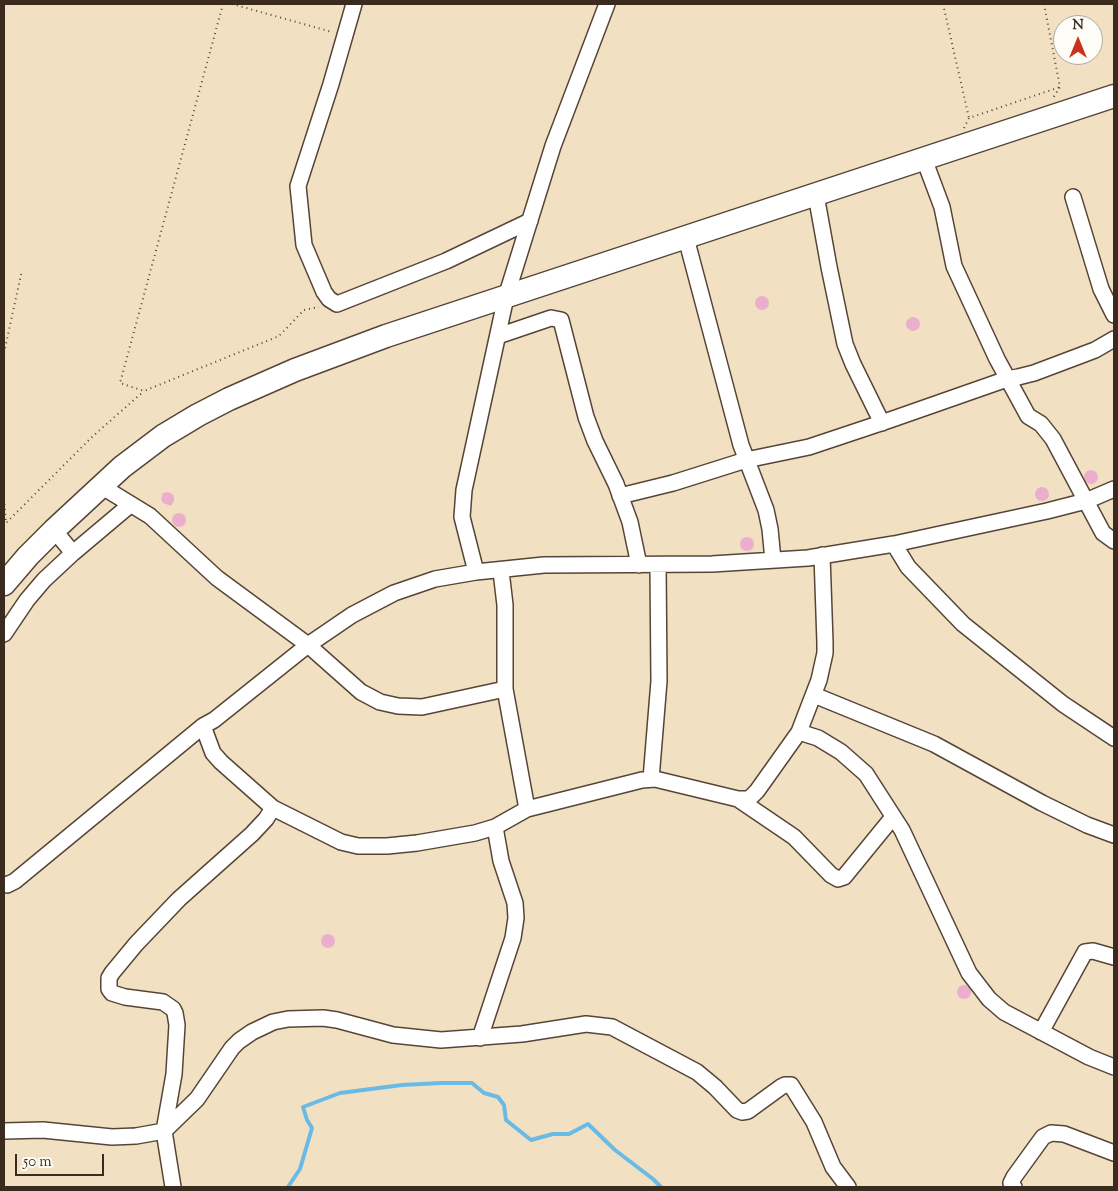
<!DOCTYPE html>
<html>
<head>
<meta charset="utf-8">
<style>
  body { margin:0 }
  #map { position:relative; width:1118px; height:1191px; overflow:hidden; background:#f1e1c2; font-family:"Sorts Mill Goudy",serif }
  canvas { display:block }
  .frame { position:absolute; inset:0; border:5px solid #3b2a1e; pointer-events:none }
  .north { position:absolute; left:1053px; top:15px; width:50px; height:50px; box-sizing:border-box; background:#fdfcf7; border:1px solid #afa8a0; border-radius:50%; rotate:0deg; font-size:14px; font-weight:700; line-height:20px; text-align:center; color:#3b2a1e }
  .north::after { content:''; display:block; margin:auto; width:18px; height:22px; background:#c8321e; clip-path:polygon(50% 0,100% 100%,50% 72%,0 100%) }
  .scale { position:absolute; left:15px; top:1154px; width:89px; height:22px; box-sizing:border-box; border:2px solid #3b2a1e; border-top:0; padding-left:6px; font-size:15px; line-height:18px; white-space:nowrap; color:#3b2a1e; -webkit-text-stroke:4px #fdfcf7; paint-order:stroke }
</style>
</head>
<body>
<div id="map">
<canvas width="1118" height="1191"></canvas>
<div class="frame"></div>
<div class="north">N</div>
<div class="scale">50 m</div>
</div>
<script>
const c = document.querySelector('canvas').getContext('2d');
c.lineJoin = 'round';
function poly(rows) {
  const path = new Path2D();
  for (const r of rows) {
    if (r.length === 3) {
      path.moveTo(r[0] + r[2], r[1]);
      path.arc(r[0], r[1], r[2], 0, 2 * Math.PI);
      continue;
    }
    path.moveTo(r[0], r[1]);
    for (let i = 2; i < r.length; i += 2) path.lineTo(r[i], r[i + 1]);
  }
  return path;
}
function stroke(path, color, width, dash) {
  c.strokeStyle = color;
  c.lineWidth = width;
  c.lineCap = dash ? 'butt' : 'round';
  c.setLineDash(dash || []);
  c.stroke(path);
}
function paint(path, color) {
  c.fillStyle = color;
  c.fill(path, 'evenodd');
}
const stream = poly([
  [288,1187,300,1169,312,1128,307,1120,303,1107,340,1093,402,1085,441,1083,472,1083,484,1093,498,1097,504,1105,506,1120,531,1140,553,1134,569,1134,588,1124,615,1150,653,1179,661,1187]
]);
const building = poly([
  [762,303,7],
  [913,324,7],
  [1091,477,7],
  [1042,494,7],
  [167,492,171,493,174,496,174,501,171,506,163,503,161,499,163,493],
  [179,520,7],
  [747,544,7],
  [328,941,7],
  [964,992,7]
]);
const path = poly([
  [223,4,120,383,144,391,279,336,304,310,319,307],
  [232,4,332,32],
  [943,4,969,118],
  [1044,4,1060,87,1053,98],
  [964,128,969,118,1060,87],
  [4,353,22,270],
  [4,499,6,523,92,437,144,391]
]);
const minor = poly([
  [354,4,331,84,298,186,304,245,324,292,329,299,337,304,446,261,530,221],
  [607,4,553,146,506,297,464,490,462,517,476,572,544,565,712,564,808,558,894,544,1047,511,1086,501,1114,489],
  [924,159,942,207,954,266,997,359,1028,416,1041,424,1053,439,1103,533,1114,541],
  [816,195,829,267,845,344,853,364,882,423],
  [1073,197,1101,289,1114,315],
  [686,238,741,445,766,510,770,529,773,560],
  [498,336,551,318,561,320,586,417,595,441,616,484,630,522,639,565],
  [101,486,150,516,217,578,308,645,361,692,380,702,398,706,422,707,505,689],
  [620,496,673,483,746,460,809,447,887,421,1007,379,1018,377,1034,373,1095,350,1114,339],
  [54,530,73,553],
  [894,544,908,567,963,624,1063,704,1114,738],
  [501,571,505,605,505,689,527,809],
  [4,634,27,600,44,580,73,553,130,505],
  [814,695,934,744,1042,803,1087,825,1114,835],
  [799,732,818,738,841,752,866,774,902,830,969,973,989,999,1004,1012,1089,1057,1114,1067],
  [651,779,659,681,658,565],
  [738,799,794,837,831,875,838,879,844,877,893,817],
  [273,808,341,842,358,846,387,846,417,843,475,833,495,827,527,809,642,780,655,779,738,799,749,799,757,791,799,732,819,680,825,653,825,643,822,555],
  [4,884,7,885,15,881,203,726],
  [1041,1032,1085,952,1093,951,1114,957],
  [480,1038,513,938,516,918,515,903,501,861,495,827],
  [4,1131,43,1130,112,1137,136,1136,164,1131,174,1074,177,1025,175,1013,173,1009,163,1002,125,997,112,993,109,989,109,978,112,973,136,944,179,899,252,834,266,819,273,808,221,762,213,753,203,726,214,720,308,645,352,615,394,593,435,579,476,572],
  [173,1187,164,1131,197,1099,232,1048,239,1041,252,1032,273,1022,288,1019,323,1018,337,1020,393,1035,441,1040,522,1034,586,1024,612,1027,697,1072,715,1087,737,1110,742,1112,748,1111,781,1087,785,1085,791,1085,814,1122,833,1167,848,1187],
  [1014,1187,1011,1183,1014,1177,1043,1137,1051,1133,1064,1134,1114,1153]
]);
const highway = poly([
  [4,584,28,556,54,530,122,467,163,436,198,415,229,399,295,370,386,336,1114,96]
]);
stroke(stream, '#69bbe5', 4);
paint(building, '#ecaecd');
stroke(minor, '#564537', 18);
stroke(highway, '#564537', 25);
stroke(path, '#564537', 2, [1, 4]);
stroke(minor, '#fff', 15);
stroke(highway, '#fff', 22);
</script>
</body>
</html>
